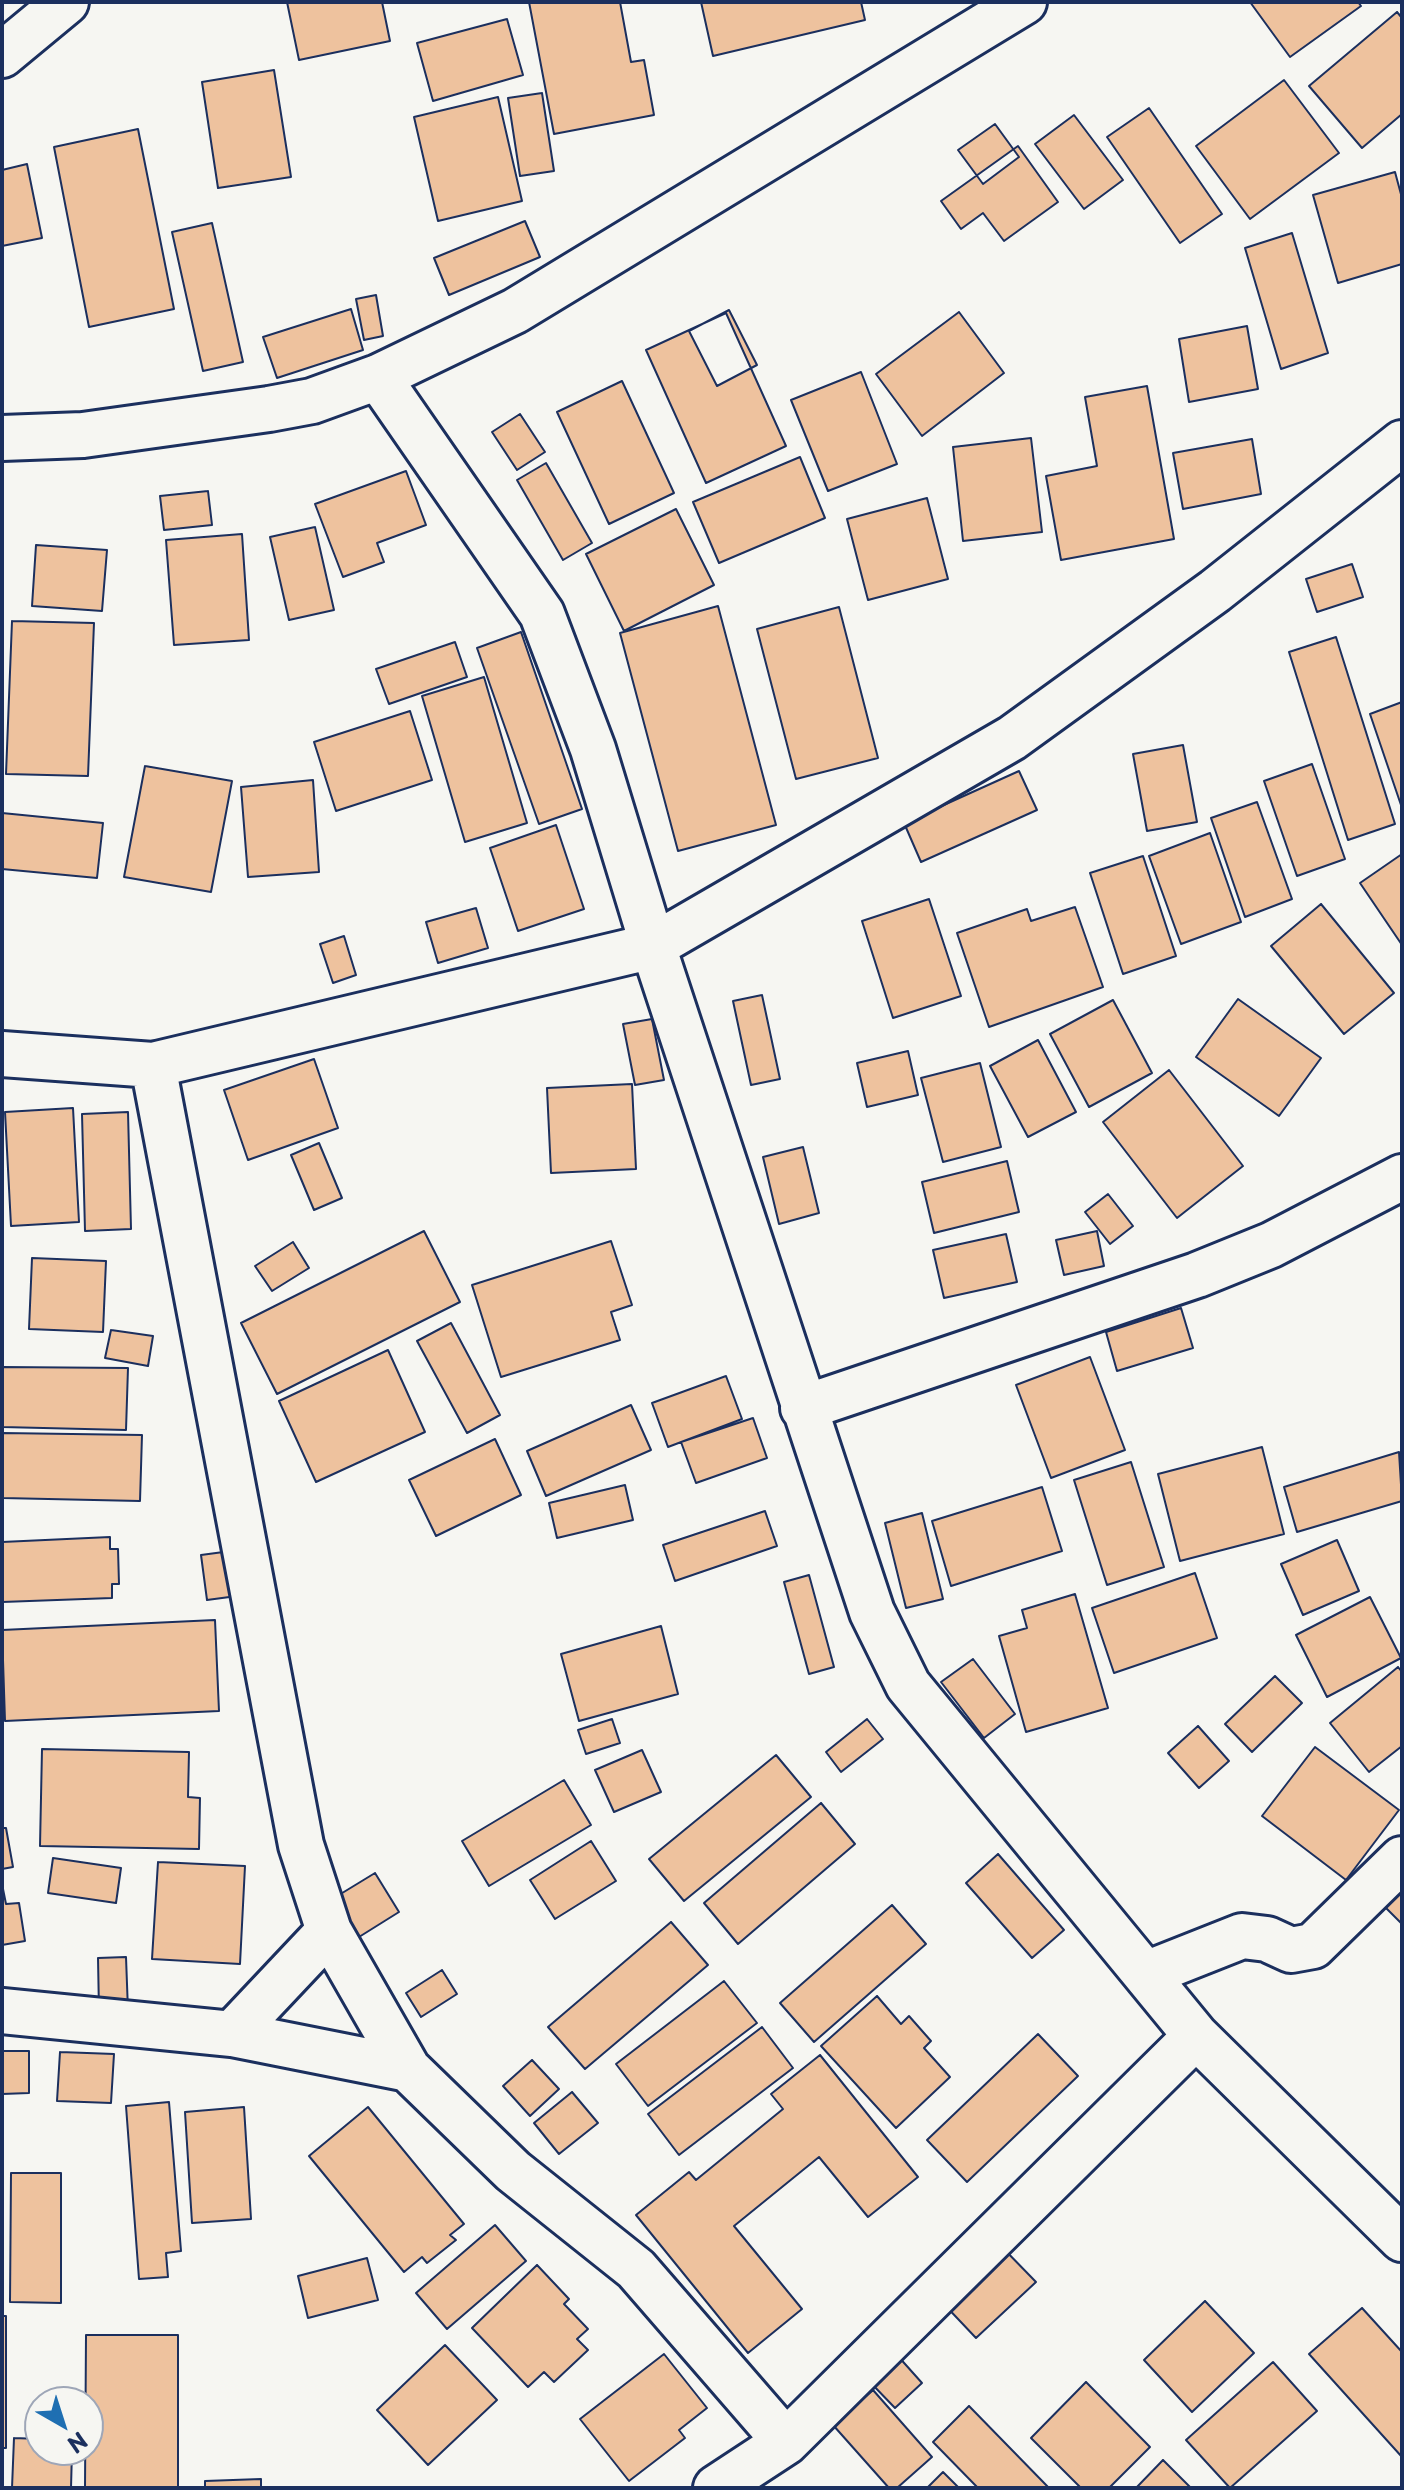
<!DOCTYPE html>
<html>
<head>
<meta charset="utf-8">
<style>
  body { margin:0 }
  #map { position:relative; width:1404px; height:2490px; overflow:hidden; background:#f6f6f2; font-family:"Playpen Sans",sans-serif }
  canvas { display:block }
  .frame { position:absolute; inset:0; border:4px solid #1b2f5e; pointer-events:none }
  .north { position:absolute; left:24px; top:2386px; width:80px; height:80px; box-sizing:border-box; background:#f6f6f2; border:2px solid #9ea6b7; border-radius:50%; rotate:141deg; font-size:22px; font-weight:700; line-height:32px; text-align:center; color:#1b2f5e }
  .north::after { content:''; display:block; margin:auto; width:28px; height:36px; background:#1f6fb2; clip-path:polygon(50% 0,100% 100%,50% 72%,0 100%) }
</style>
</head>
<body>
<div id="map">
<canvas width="1404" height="2490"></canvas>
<div class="frame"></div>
<div class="north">N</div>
</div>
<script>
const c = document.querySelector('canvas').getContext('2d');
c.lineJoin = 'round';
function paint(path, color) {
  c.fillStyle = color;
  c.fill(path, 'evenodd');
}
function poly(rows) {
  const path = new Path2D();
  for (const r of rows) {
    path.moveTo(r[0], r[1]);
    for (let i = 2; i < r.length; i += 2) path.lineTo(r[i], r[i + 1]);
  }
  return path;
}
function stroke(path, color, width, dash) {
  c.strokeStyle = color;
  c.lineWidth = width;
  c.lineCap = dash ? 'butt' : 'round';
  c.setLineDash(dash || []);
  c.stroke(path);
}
const building = poly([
  [287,2,382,2,390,41,299,60,287,2],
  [529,2,620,2,631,62,644,60,654,115,554,134,529,2],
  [701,2,861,2,865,20,713,56,701,2],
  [1250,2,1358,2,1361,6,1290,57,1250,2],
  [1397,12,1402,18,1402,114,1362,148,1309,86,1397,12],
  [507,19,523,75,433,101,417,43,507,19],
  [274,70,291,177,218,188,202,82,274,70],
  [1284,80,1339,153,1250,219,1196,146,1284,80],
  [542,93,554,171,520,176,508,98,542,93],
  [498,97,522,201,438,221,414,117,498,97],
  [1149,108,1222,214,1180,243,1107,137,1149,108],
  [1074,115,1123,180,1084,209,1035,144,1074,115],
  [995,124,1019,157,983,184,958,150,995,124],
  [138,129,174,309,89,327,54,147,138,129],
  [1018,146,1058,202,1004,241,983,213,961,229,941,201,1018,146],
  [27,164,42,238,2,246,2,170,27,164],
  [1395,172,1402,198,1402,264,1338,283,1313,195,1395,172],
  [525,221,540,257,449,295,434,258,525,221],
  [212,223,243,362,203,371,172,232,212,223],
  [1292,233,1328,353,1281,369,1245,248,1292,233],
  [376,295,383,336,364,340,356,299,376,295],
  [351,309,363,350,277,378,263,337,351,309],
  [729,310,757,365,717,386,689,331,729,310],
  [959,312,1004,373,922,436,876,374,959,312],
  [726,313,786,446,706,483,646,350,726,313],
  [1247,326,1258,389,1189,402,1179,339,1247,326],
  [861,372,897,464,828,491,791,400,861,372],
  [622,381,674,493,609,524,557,412,622,381],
  [1147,386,1174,539,1061,560,1046,476,1097,466,1085,397,1147,386],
  [520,414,545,452,517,470,492,432,520,414],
  [1031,438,1042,532,963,541,953,447,1031,438],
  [1252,439,1261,494,1183,509,1173,453,1252,439],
  [800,457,825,518,719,563,693,502,800,457],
  [546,463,592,543,563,560,517,480,546,463],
  [406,471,426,525,377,543,384,562,343,577,315,504,406,471],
  [208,491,212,525,164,530,160,496,208,491],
  [927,498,948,579,868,600,847,519,927,498],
  [676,509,714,585,624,631,586,554,676,509],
  [315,527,334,610,289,620,270,537,315,527],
  [242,534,249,640,174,645,166,540,242,534],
  [36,545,107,550,102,611,32,606,36,545],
  [1352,564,1363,597,1317,612,1306,579,1352,564],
  [718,606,776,825,678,851,620,633,718,606],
  [839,607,878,758,796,779,757,629,839,607],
  [12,621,94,623,88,776,6,774,12,621],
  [521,632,582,809,539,824,477,648,521,632],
  [1336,637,1395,824,1348,840,1289,652,1336,637],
  [455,642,467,677,389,704,376,669,455,642],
  [484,677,527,823,465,842,422,696,484,677],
  [1402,702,1402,808,1370,714,1402,702],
  [410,711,432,780,336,811,314,742,410,711],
  [1183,745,1197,822,1147,831,1133,754,1183,745],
  [1312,764,1345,859,1297,876,1264,781,1312,764],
  [145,766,232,781,211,892,124,877,145,766],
  [1019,771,1037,810,921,862,904,823,1019,771],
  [313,780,319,872,248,877,241,787,313,780],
  [1257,802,1292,899,1245,917,1211,818,1257,802],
  [2,813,103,823,97,878,2,869,2,813],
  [556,825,584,909,518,931,490,848,556,825],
  [1210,833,1241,922,1181,944,1149,856,1210,833],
  [1402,854,1402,945,1360,883,1402,854],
  [1143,856,1176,956,1123,974,1090,873,1143,856],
  [929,899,961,996,893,1018,862,921,929,899],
  [1321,904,1394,993,1344,1034,1271,946,1321,904],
  [1075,907,1103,987,989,1027,957,933,1027,909,1031,921,1075,907],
  [476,908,488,948,438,963,426,922,476,908],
  [344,936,356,975,333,983,320,944,344,936],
  [762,995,780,1079,751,1085,733,1001,762,995],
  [1238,999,1321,1058,1279,1116,1196,1057,1238,999],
  [1113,1000,1152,1073,1089,1107,1050,1034,1113,1000],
  [652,1019,664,1080,635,1085,623,1024,652,1019],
  [1038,1040,1076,1112,1028,1137,990,1066,1038,1040],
  [908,1051,918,1095,867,1107,857,1063,908,1051],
  [314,1059,338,1128,248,1160,224,1090,314,1059],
  [980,1063,1001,1147,943,1162,921,1078,980,1063],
  [1169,1070,1243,1166,1177,1218,1103,1122,1169,1070],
  [632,1084,636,1169,551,1173,547,1088,632,1084],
  [73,1108,79,1222,11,1226,5,1112,73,1108],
  [128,1112,131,1229,85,1231,82,1114,128,1112],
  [319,1143,342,1198,314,1210,291,1155,319,1143],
  [803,1147,819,1213,779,1224,763,1157,803,1147],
  [1007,1161,1019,1212,934,1233,922,1182,1007,1161],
  [1108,1194,1133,1226,1110,1244,1085,1212,1108,1194],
  [424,1231,460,1302,277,1394,241,1323,424,1231],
  [1097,1231,1104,1266,1064,1275,1056,1240,1097,1231],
  [1006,1234,1017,1282,944,1298,933,1250,1006,1234],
  [611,1241,632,1305,611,1312,620,1340,501,1377,472,1285,611,1241],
  [293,1242,309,1268,272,1291,255,1266,293,1242],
  [32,1258,106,1261,103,1332,29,1329,32,1258],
  [1181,1308,1193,1348,1117,1371,1106,1332,1181,1308],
  [451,1323,500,1415,467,1433,417,1341,451,1323],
  [111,1330,153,1336,148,1366,105,1358,111,1330],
  [388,1350,425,1432,316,1482,279,1401,388,1350],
  [1090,1357,1125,1450,1051,1478,1016,1385,1090,1357],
  [2,1367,128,1368,126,1430,2,1427,2,1367],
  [726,1376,742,1419,668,1447,652,1403,726,1376],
  [631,1405,651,1450,546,1496,527,1451,631,1405],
  [753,1418,767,1458,696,1483,681,1442,753,1418],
  [2,1433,142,1435,140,1501,2,1498,2,1433],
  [495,1439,521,1495,436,1536,409,1480,495,1439],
  [1262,1447,1284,1534,1180,1561,1158,1474,1262,1447],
  [1399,1452,1402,1501,1297,1532,1284,1487,1399,1452],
  [1131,1462,1164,1567,1107,1585,1074,1480,1131,1462],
  [625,1485,633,1520,557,1538,549,1503,625,1485],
  [1042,1487,1062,1551,951,1586,932,1521,1042,1487],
  [765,1511,777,1546,675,1581,663,1545,765,1511],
  [922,1513,943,1599,906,1608,885,1523,922,1513],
  [110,1537,110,1549,118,1549,119,1584,112,1584,112,1598,2,1602,2,1542,110,1537],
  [1337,1540,1359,1591,1303,1615,1281,1564,1337,1540],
  [231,1551,237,1596,207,1600,201,1555,231,1551],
  [1195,1573,1217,1638,1114,1673,1092,1608,1195,1573],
  [809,1575,834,1667,809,1674,784,1582,809,1575],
  [1075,1594,1108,1708,1026,1732,999,1636,1027,1628,1022,1610,1075,1594],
  [1370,1597,1401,1658,1327,1697,1296,1635,1370,1597],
  [215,1620,219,1711,5,1721,2,1630,215,1620],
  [661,1626,678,1694,579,1721,561,1654,661,1626],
  [973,1659,1015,1714,984,1738,941,1682,973,1659],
  [1398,1667,1402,1672,1402,1746,1369,1772,1330,1723,1398,1667],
  [1275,1676,1302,1703,1252,1752,1225,1724,1275,1676],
  [612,1719,620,1743,586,1754,578,1730,612,1719],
  [867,1719,883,1739,841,1772,826,1752,867,1719],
  [1198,1726,1229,1761,1199,1788,1168,1753,1198,1726],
  [1315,1747,1399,1810,1346,1880,1262,1816,1315,1747],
  [42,1749,189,1752,188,1797,200,1798,199,1849,40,1846,42,1749],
  [642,1750,661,1792,614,1812,595,1770,642,1750],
  [776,1755,811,1797,684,1901,649,1859,776,1755],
  [564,1780,591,1825,489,1886,462,1841,564,1780],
  [821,1803,855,1844,738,1944,704,1903,821,1803],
  [2,1828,6,1828,13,1867,2,1869,2,1828],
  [591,1841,616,1881,555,1919,530,1880,591,1841],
  [998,1854,1064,1930,1032,1958,966,1883,998,1854],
  [53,1858,121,1868,116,1903,48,1893,53,1858],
  [158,1862,245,1866,240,1964,152,1959,158,1862],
  [1402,1872,1402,1924,1376,1898,1402,1872],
  [375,1873,399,1912,359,1937,334,1898,375,1873],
  [2,1884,6,1904,19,1903,25,1941,2,1945,2,1884],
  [892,1905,926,1944,814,2042,780,2003,892,1905],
  [671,1922,708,1965,585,2069,548,2027,671,1922],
  [126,1957,128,2011,99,2012,98,1958,126,1957],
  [442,1970,457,1994,421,2017,406,1993,442,1970],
  [724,1981,757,2023,648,2106,616,2064,724,1981],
  [877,1996,901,2024,909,2016,931,2041,924,2048,950,2077,896,2128,821,2046,877,1996],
  [762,2027,793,2068,679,2155,648,2114,762,2027],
  [1038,2034,1078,2076,967,2182,927,2140,1038,2034],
  [2,2051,29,2051,29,2093,2,2094,2,2051],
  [60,2052,114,2054,111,2103,57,2101,60,2052],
  [820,2055,918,2177,868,2217,819,2157,734,2226,802,2309,748,2353,636,2215,689,2172,696,2180,783,2109,771,2094,820,2055],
  [532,2060,559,2089,530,2116,503,2086,532,2060],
  [572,2092,598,2123,559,2154,534,2123,572,2092],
  [169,2102,181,2251,166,2253,168,2277,139,2279,126,2106,169,2102],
  [244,2107,251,2219,192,2223,185,2112,244,2107],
  [368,2107,464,2224,450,2235,456,2240,427,2263,422,2257,404,2272,309,2156,368,2107],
  [11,2173,61,2173,61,2303,10,2302,11,2173],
  [495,2225,526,2261,447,2329,416,2293,495,2225],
  [1000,2245,1036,2282,976,2338,941,2301,1000,2245],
  [367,2258,378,2300,308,2318,298,2276,367,2258],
  [537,2265,569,2299,564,2304,588,2329,577,2339,588,2350,554,2382,544,2372,528,2387,472,2328,537,2265],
  [1205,2301,1254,2353,1192,2412,1144,2360,1205,2301],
  [1362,2308,1402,2352,1402,2457,1309,2354,1362,2308],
  [2,2316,6,2316,6,2448,2,2448,2,2316],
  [86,2335,178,2335,178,2488,85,2488,86,2335],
  [445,2345,497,2400,428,2465,377,2410,445,2345],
  [664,2354,707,2408,679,2430,685,2438,629,2481,580,2419,664,2354],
  [897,2355,922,2383,895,2408,869,2381,897,2355],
  [1273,2362,1317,2411,1230,2488,1186,2440,1273,2362],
  [1086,2382,1150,2447,1109,2488,1081,2488,1031,2438,1086,2382],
  [873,2390,932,2457,897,2488,889,2488,833,2425,873,2390],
  [969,2406,1049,2488,978,2488,933,2442,969,2406],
  [14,2438,40,2439,40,2450,72,2450,71,2488,12,2488,14,2438],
  [1163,2460,1191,2488,1136,2488,1163,2460],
  [943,2472,959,2488,927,2488,943,2472],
  [261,2479,261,2488,205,2488,205,2481,261,2479]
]);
const street = poly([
  [2,55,66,2],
  [378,377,542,614,593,749,653,946,872,1612,908,1685,1196,2036,1402,2239],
  [2,438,83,435,269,409,312,401,378,377,515,311,1024,2],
  [2,1054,153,1065,653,946,1012,738,1215,591,1402,443],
  [153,1065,301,1845,329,1931,408,2069,513,2171,636,2269,786,2442],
  [803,1408,1197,1275,1271,1245,1402,1177],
  [1146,1974,1242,1936,1267,1939,1291,1950,1313,1946,1402,1859],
  [2,2011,232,2034,408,2069],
  [232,2034,329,1931],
  [716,2488,786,2442,1196,2036]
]);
paint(building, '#eec29e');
stroke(building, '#1b2f5e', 2);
stroke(street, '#1b2f5e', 50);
stroke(street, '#f6f6f2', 44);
</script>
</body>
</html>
